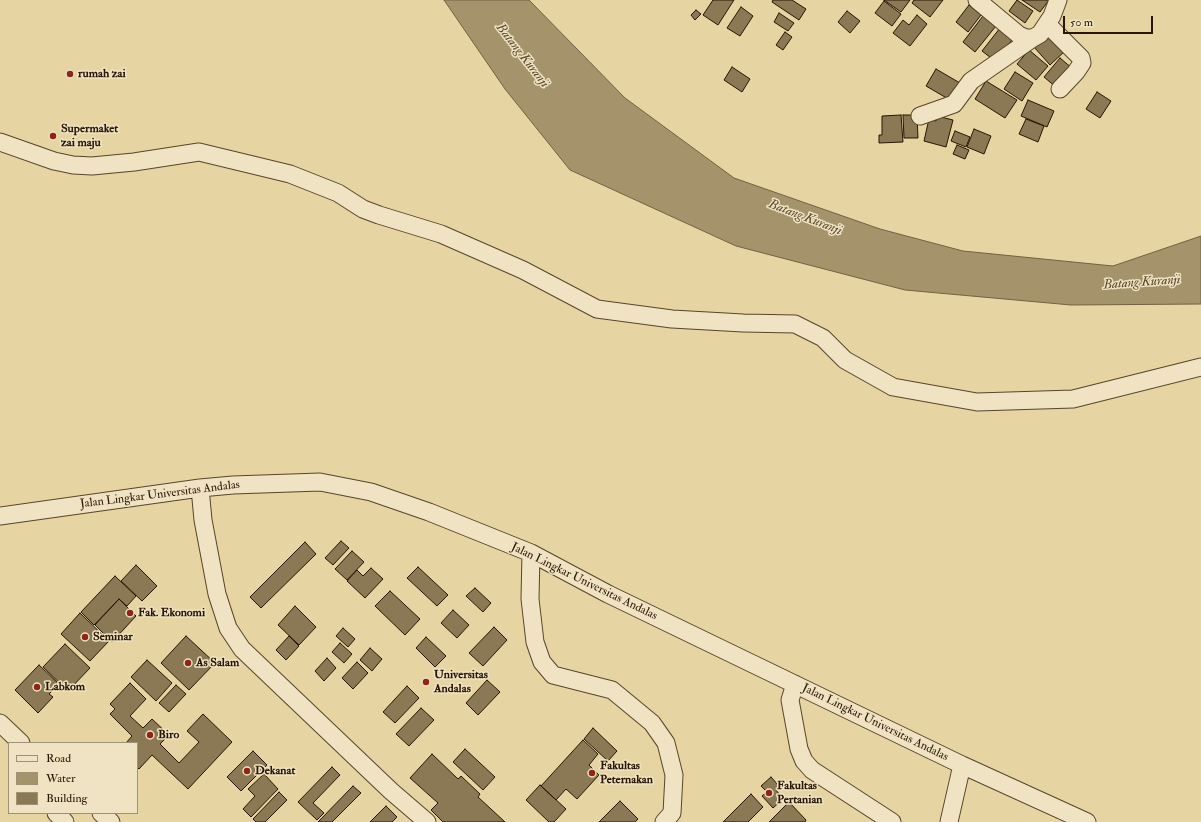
<!DOCTYPE html>
<html>
<head>
<meta charset="utf-8">
<style>
  body { margin:0 }
  #map { position:relative; width:1201px; height:822px; overflow:hidden; background:#e6d4a2; font-family:"IM FELL Double Pica",serif }
  canvas { display:block }
  .legend { position:absolute; left:8px; top:742px; width:130px; height:72px; box-sizing:border-box; background:#efe3c3; border:1px solid #9f9176; margin:0; padding:5px 7px; list-style:none; font-size:12px; color:#281502 }
  .legend li { display:flex; align-items:center; gap:8px; height:20px }
  .legend b { width:20px; border:1px solid #9f9176 }
  .scale { position:absolute; left:1063px; top:16px; width:90px; height:18px; box-sizing:border-box; border:2px solid #281502; border-top:0; padding-left:5px; font-size:12px; line-height:14px; white-space:nowrap; color:#281502; -webkit-text-stroke:3px #efe3c3; paint-order:stroke }
</style>
</head>
<body>
<div id="map">
<canvas width="1201" height="822"></canvas>
<ul class="legend">
<li><b style="height:5px;background:#efe3c3"></b>Road</li>
<li><b style="height:11px;background:#a5936c"></b>Water</li>
<li><b style="height:11px;background:#8b7855"></b>Building</li>
</ul>
<div class="scale">50 m</div>
</div>
<script>
const c = document.querySelector('canvas').getContext('2d');
c.lineJoin = 'round';
function paint(path, color) {
  c.fillStyle = color;
  c.fill(path, 'evenodd');
}
function poly(rows) {
  const path = new Path2D();
  for (const r of rows) {
    path.moveTo(r[0], r[1]);
    for (let i = 2; i < r.length; i += 2) path.lineTo(r[i], r[i + 1]);
  }
  return path;
}
function stroke(path, color, width, dash) {
  c.strokeStyle = color;
  c.lineWidth = width;
  c.lineCap = dash ? 'butt' : 'round';
  c.setLineDash(dash || []);
  c.stroke(path);
}
function label(font, color, halo, rows, align = 'center') {
  c.font = font + ' "IM FELL Double Pica",serif';
  c.lineWidth = 3;
  c.setLineDash([]);
  c.textBaseline = 'middle';
  c.strokeStyle = halo;
  c.fillStyle = color;
  for (const [text, x, y, turn = 0] of rows) {
    c.save();
    c.translate(x, y);
    c.rotate((+turn || 0) * Math.PI / 180);
    c.textAlign = isNaN(turn) ? turn : align;
    if (halo) c.strokeText(text, 0, 0);
    c.fillText(text, 0, 0);
    c.restore();
  }
}
const water = poly([
  [444,0,529,0,625,98,734,178,880,229,963,251,1113,266,1201,236,1201,304,1071,305,905,290,736,246,570,170,505,89,444,0]
]);
const building = poly([
  [713,0,734,0,718,25,703,15,713,0],
  [773,0,792,0,806,9,799,20,772,2,773,0],
  [884,0,910,0,901,12,884,0],
  [914,0,943,0,930,17,912,3,914,0],
  [1017,0,1033,11,1025,23,1009,11,1017,0],
  [1022,0,1049,0,1040,12,1022,0],
  [884,1,901,14,892,26,875,13,884,1],
  [969,5,981,15,968,32,956,22,969,5],
  [741,7,753,16,740,36,727,28,741,7],
  [696,10,701,14,695,20,691,15,696,10],
  [847,11,860,21,850,33,838,22,847,11],
  [779,13,794,23,788,31,774,22,779,13],
  [917,15,927,24,910,46,893,33,903,20,909,25,917,15],
  [983,16,996,26,975,52,963,42,983,16],
  [1000,28,1013,39,995,61,982,51,1000,28],
  [785,32,792,37,783,50,776,45,785,32],
  [1048,34,1065,51,1050,65,1034,47,1048,34],
  [1029,50,1048,66,1036,80,1017,64,1029,50],
  [1060,58,1073,69,1057,88,1044,77,1060,58],
  [732,67,750,79,742,92,724,80,732,67],
  [936,69,960,83,950,100,926,86,936,69],
  [1015,72,1033,83,1022,101,1004,89,1015,72],
  [986,81,1017,100,1005,118,975,99,986,81],
  [1097,92,1111,101,1100,118,1086,109,1097,92],
  [1028,100,1054,111,1047,127,1021,116,1028,100],
  [901,115,903,142,879,143,879,135,882,135,882,116,901,115],
  [903,115,917,115,918,138,904,138,903,115],
  [937,116,953,120,946,147,924,141,929,119,936,121,937,116],
  [1026,119,1044,126,1038,142,1019,134,1026,119],
  [974,129,991,136,984,154,967,147,974,129],
  [955,131,970,137,966,147,951,141,955,131],
  [957,145,969,150,965,159,953,154,957,145],
  [341,541,349,548,333,565,325,558,341,541],
  [305,542,316,554,261,608,250,597,305,542],
  [352,551,364,562,347,580,335,569,352,551],
  [136,565,157,586,142,601,121,581,136,565],
  [418,567,448,595,437,606,407,578,418,567],
  [371,568,383,579,365,598,347,581,357,570,363,576,371,568],
  [115,576,136,596,127,606,119,599,94,625,81,612,115,576],
  [475,588,491,603,483,612,466,596,475,588],
  [390,591,420,619,405,635,375,606,390,591],
  [119,599,136,616,112,642,95,625,119,599],
  [295,606,316,627,299,645,278,625,295,606],
  [453,610,469,625,457,638,441,623,453,610],
  [80,613,109,641,90,661,61,634,80,613],
  [494,627,507,640,483,666,469,653,494,627],
  [343,628,355,639,348,647,336,636,343,628],
  [186,636,215,663,189,690,161,663,186,636],
  [289,636,299,646,286,660,276,650,289,636],
  [426,637,446,656,435,667,416,648,426,637],
  [340,643,352,654,344,663,332,652,340,643],
  [65,644,90,668,68,691,43,667,65,644],
  [370,648,382,659,372,671,360,660,370,648],
  [327,658,336,668,324,681,315,671,327,658],
  [147,660,172,683,156,701,131,677,147,660],
  [357,662,368,673,353,689,342,678,357,662],
  [39,665,59,684,49,694,53,697,38,713,15,690,39,665],
  [487,680,500,692,478,715,466,703,487,680],
  [130,683,146,699,130,716,143,728,152,719,169,735,160,744,179,763,199,742,187,731,203,714,232,742,188,789,152,755,139,769,137,767,137,743,126,743,132,736,110,714,115,709,110,704,130,683],
  [176,685,186,694,169,712,159,703,176,685],
  [407,686,419,698,395,723,383,712,407,686],
  [421,708,434,720,409,746,396,734,421,708],
  [593,728,617,751,608,761,584,739,593,728],
  [583,740,598,754,589,765,599,775,577,799,566,789,556,800,541,786,583,740],
  [465,749,495,777,483,790,453,762,465,749],
  [253,751,267,765,241,791,227,777,253,751],
  [432,754,458,779,461,776,480,794,478,797,505,822,443,822,431,810,438,803,410,778,432,754],
  [332,767,340,775,313,803,324,813,317,820,298,802,332,767],
  [264,774,278,789,251,817,243,809,255,796,248,789,264,774],
  [771,777,780,787,776,790,783,799,773,808,762,796,767,792,761,786,771,777],
  [540,785,566,809,554,822,549,822,526,800,540,785],
  [353,786,361,793,332,822,318,822,353,786],
  [279,792,287,800,265,822,256,822,253,819,279,792],
  [751,794,763,807,748,822,723,822,751,794],
  [620,801,638,819,635,822,599,822,620,801],
  [789,802,806,820,805,822,769,822,789,802],
  [386,806,397,817,392,822,370,822,386,806]
]);
const minor = poly([
  [977,0,1019,35,1026,38,1033,38,1040,34,1052,16,1058,0],
  [1047,24,1081,58,1082,63,1076,72,1060,89],
  [920,116,954,104,971,81,1033,38],
  [0,142,54,161,73,165,92,166,134,162,199,152,290,174,338,193,363,209,379,215,441,234,523,270,597,309,672,319,743,323,795,324,823,338,845,360,893,387,977,402,1073,399,1201,367],
  [200,488,203,520,217,594,228,628,242,649,391,791,427,822],
  [0,516,200,488,233,485,320,482,371,492,429,512,531,553,608,594,962,765,1087,822],
  [531,553,530,599,535,642,542,662,553,675,612,690,652,723,666,743,674,775,672,813,664,822],
  [795,684,790,700,799,749,804,761,812,770,892,822],
  [0,723,21,743],
  [56,813,65,822],
  [101,813,111,822],
  [949,822,962,765]
]);
const markers = [
  [70,74,4,"#8f2418"],
  [53,136,4,"#8f2418"],
  [130,613,4,"#8f2418"],
  [85,637,4,"#8f2418"],
  [188,663,4,"#8f2418"],
  [426,682,4,"#8f2418"],
  [37,687,4,"#8f2418"],
  [150,735,4,"#8f2418"],
  [247,771,4,"#8f2418"],
  [592,773,4,"#8f2418"],
  [769,793,4,"#8f2418"]
];
const poiNames = [
  ["rumah zai",78,74],
  ["Supermaket",61,129],
  ["zai maju",61,143],
  ["Fak. Ekonomi",138,613],
  ["Seminar",93,637],
  ["As Salam",196,663],
  ["Universitas",434,675],
  ["Andalas",434,689],
  ["Labkom",45,687],
  ["Biro",158,735],
  ["Fakultas",600,766],
  ["Peternakan",600,780],
  ["Dekanat",255,771],
  ["Fakultas",777,786],
  ["Pertanian",777,800]
];
const streetNames = [
  ["Jalan Lingkar Universitas Andalas",160,495,-7],
  ["Jalan Lingkar Universitas Andalas",584,582,26],
  ["Jalan Lingkar Universitas Andalas",875,723,26]
];
const waterNames = [
  ["Batang Kuranji",522,56,52],
  ["Batang Kuranji",805,218,21],
  ["Batang Kuranji",1142,283,-4]
];
paint(water, '#a5936c');
stroke(water, '#736142', 1);
paint(building, '#8b7855');
stroke(building, '#281502', 1);
stroke(minor, '#58452a', 19);
stroke(minor, '#efe3c3', 17);
for (const [x, y, r, color] of markers) {
  const dot = new Path2D();
  dot.arc(x, y, r, 0, 2 * Math.PI);
  c.fillStyle = color;
  c.fill(dot);
  stroke(dot, '#efe3c3', 1.5);
}
label('bold 12px', '#281502', '#efe3c3', poiNames, 'left');
label('12px', '#281502', '#efe3c3', streetNames);
label('italic 13px', '#5a472c', '#efe3c3', waterNames);
</script>
</body>
</html>
